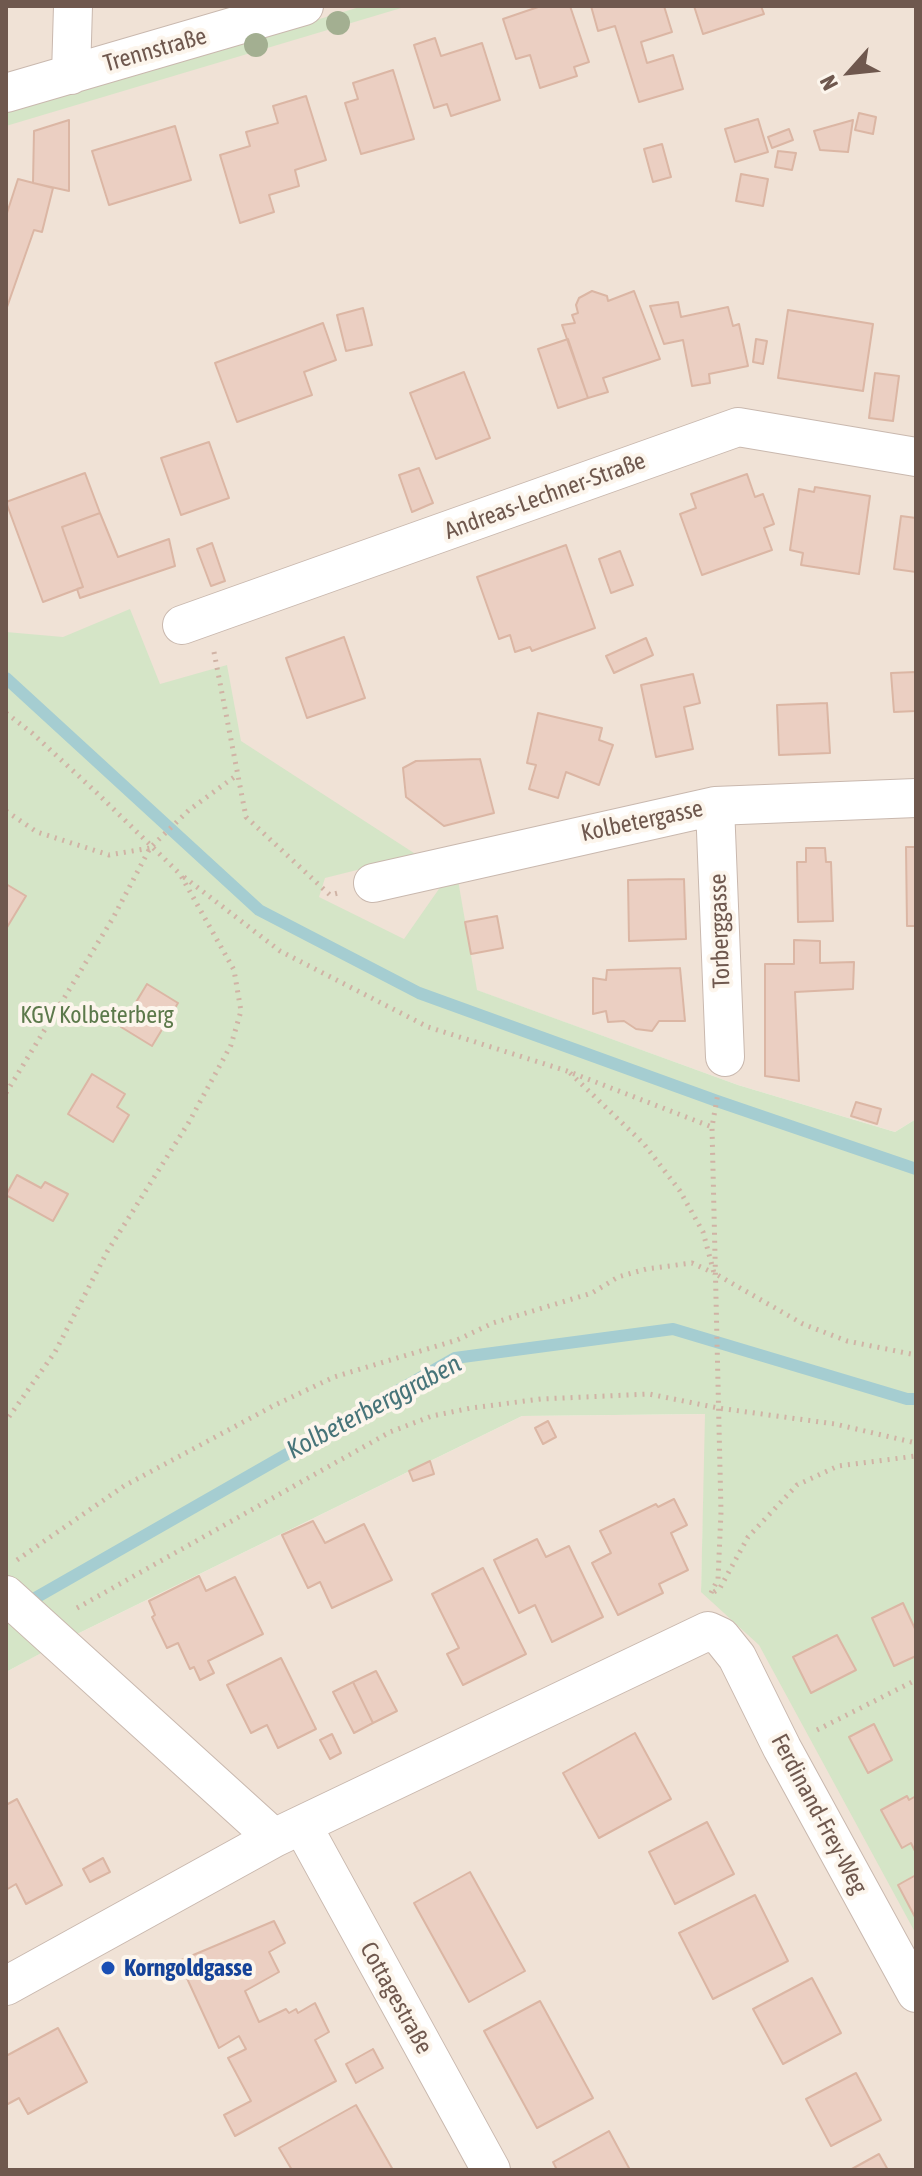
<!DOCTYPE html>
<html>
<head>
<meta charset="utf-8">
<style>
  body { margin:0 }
  #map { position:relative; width:922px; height:2176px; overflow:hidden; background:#f9f1e6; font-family:"Asap Condensed",sans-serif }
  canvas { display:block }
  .frame { position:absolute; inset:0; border:8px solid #6f584e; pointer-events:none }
  .north { position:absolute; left:810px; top:32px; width:80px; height:80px; -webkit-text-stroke:6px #fcf5ec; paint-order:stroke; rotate:243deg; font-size:22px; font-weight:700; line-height:32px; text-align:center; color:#6f584e }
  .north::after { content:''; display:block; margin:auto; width:28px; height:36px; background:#6f584e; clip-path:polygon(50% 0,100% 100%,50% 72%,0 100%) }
</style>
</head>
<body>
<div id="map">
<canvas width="922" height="2176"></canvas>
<div class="frame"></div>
<div class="north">N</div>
</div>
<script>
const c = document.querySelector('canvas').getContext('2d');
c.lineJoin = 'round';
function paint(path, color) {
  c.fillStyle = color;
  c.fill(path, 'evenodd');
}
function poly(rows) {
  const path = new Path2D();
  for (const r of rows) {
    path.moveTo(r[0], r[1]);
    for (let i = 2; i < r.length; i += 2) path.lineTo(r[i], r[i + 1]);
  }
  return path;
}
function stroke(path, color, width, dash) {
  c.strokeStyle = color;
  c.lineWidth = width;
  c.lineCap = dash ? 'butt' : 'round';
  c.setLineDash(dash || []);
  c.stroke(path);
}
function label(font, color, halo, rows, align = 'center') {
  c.font = font + ' "Asap Condensed",sans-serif';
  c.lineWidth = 8;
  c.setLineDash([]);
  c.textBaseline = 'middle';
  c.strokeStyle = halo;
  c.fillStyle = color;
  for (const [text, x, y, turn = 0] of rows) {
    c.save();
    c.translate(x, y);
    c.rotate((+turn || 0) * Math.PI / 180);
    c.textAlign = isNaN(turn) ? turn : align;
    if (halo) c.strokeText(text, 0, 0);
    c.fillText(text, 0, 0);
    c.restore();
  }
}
const residential = poly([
  [6,6,916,6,916,1119,895,1132,738,1085,476,990,309,910,6,658],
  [706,1414,701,1592,916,1569,916,2170,6,2170,6,1672,41,1653,6,1573,73,1636,522,1416]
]);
const green = poly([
  [363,6,408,6,6,126,6,113],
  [130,609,160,684,227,665,241,741,417,855,325,878,319,897,404,939,441,886,458,880,477,990,738,1085,895,1132,916,1119,916,1934,759,1645,701,1592,705,1414,522,1416,73,1636,6,1672,6,632,63,637]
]);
const stream = poly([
  [6,678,259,910,419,993,717,1101,916,1169],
  [23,1605,455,1358,673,1329,907,1399,916,1399]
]);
const building = poly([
  [541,6,570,6,589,62,574,67,577,76,540,88,530,55,516,59,503,19,541,6],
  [591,6,664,6,672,32,641,42,647,63,673,55,683,89,639,102,615,26,598,31,591,6],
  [694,6,761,6,764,14,703,34,694,6],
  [435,38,441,56,482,43,500,100,451,116,447,104,434,108,414,45,435,38],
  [393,70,414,139,361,154,345,103,358,99,353,83,393,70],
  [306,96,326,160,295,170,299,186,269,195,274,212,240,223,220,155,250,146,246,132,278,123,273,106,306,96],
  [859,113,876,117,873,134,855,130,859,113],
  [758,119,768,152,735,162,725,129,758,119],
  [69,120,69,191,33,183,34,131,69,120],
  [853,120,848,152,820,150,814,131,853,120],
  [175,126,191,180,109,205,92,151,175,126],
  [789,129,793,140,772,148,768,137,789,129],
  [662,144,671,177,653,182,644,149,662,144],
  [778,151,796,153,792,170,775,167,778,151],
  [741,174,768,179,763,206,736,201,741,174],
  [18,179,53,188,42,232,34,230,6,310,6,216,18,179],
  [592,291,607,296,608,301,634,291,660,359,603,378,608,392,588,398,562,325,575,323,572,315,578,313,576,305,579,298,592,291],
  [678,302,681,317,728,307,733,326,739,324,748,366,709,374,710,383,692,386,683,340,664,344,650,306,678,302],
  [363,308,372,345,346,351,337,315,363,308],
  [788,310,873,324,863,391,778,378,788,310],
  [323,323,336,360,304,372,312,395,237,422,215,363,323,323],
  [568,339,588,398,558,408,538,349,568,339],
  [756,339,767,341,763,364,753,362,756,339],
  [464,372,490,438,436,459,410,393,464,372],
  [875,373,899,376,893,421,869,418,875,373],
  [209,442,229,498,181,515,161,458,209,442],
  [419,468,433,503,412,512,399,475,419,468],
  [85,473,100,513,62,527,83,587,43,602,6,502,85,473],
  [747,474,755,497,763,494,774,524,764,528,772,550,702,575,680,514,696,508,691,494,747,474],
  [815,487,870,496,859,574,801,565,803,553,790,550,799,489,814,492,815,487],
  [100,513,118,557,169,539,175,566,80,598,77,589,83,587,62,527,100,513],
  [901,516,916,518,916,572,894,569,901,516],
  [212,543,225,581,211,586,197,549,212,543],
  [566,545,595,628,532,651,530,647,515,652,510,635,499,639,477,577,566,545],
  [620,551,633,585,611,593,599,559,620,551],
  [344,637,365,698,307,718,286,658,344,637],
  [646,638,653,655,614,673,606,656,646,638],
  [916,672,916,711,894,712,891,673,916,672],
  [693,674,700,703,684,707,693,749,656,757,641,685,693,674],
  [827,703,830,753,779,755,777,705,827,703],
  [538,713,602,728,599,740,613,745,599,785,566,772,558,798,529,789,536,765,527,763,538,713],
  [480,759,494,813,444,826,406,797,403,768,416,761,480,759],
  [906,847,916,847,916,926,907,926,906,847],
  [806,848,825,848,826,862,831,862,833,921,798,922,797,862,806,862,806,848],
  [684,879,686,939,629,941,628,880,684,879],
  [6,884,26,896,6,929,6,884],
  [497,916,503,948,471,954,465,922,497,916],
  [794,940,820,941,820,963,854,962,853,989,795,992,799,1081,765,1076,765,964,794,964,794,940],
  [680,968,685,1021,659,1021,652,1031,636,1029,624,1021,608,1022,606,1011,593,1014,593,978,606,980,607,970,680,968],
  [147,984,178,1003,152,1046,121,1027,147,984],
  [92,1074,125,1094,117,1107,129,1115,113,1142,68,1114,92,1074],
  [856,1102,881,1109,877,1124,851,1116,856,1102],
  [17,1175,41,1188,45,1182,68,1194,53,1221,6,1195,17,1175],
  [548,1421,556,1437,543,1444,535,1428,548,1421],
  [430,1461,434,1474,413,1481,409,1471,430,1461],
  [674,1499,687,1525,671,1533,688,1570,659,1584,663,1593,618,1615,592,1563,611,1553,600,1531,656,1504,658,1507,674,1499],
  [313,1521,325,1543,364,1524,392,1580,332,1608,320,1582,308,1588,282,1535,313,1521],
  [537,1539,546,1557,569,1546,603,1617,552,1642,535,1605,519,1613,494,1560,537,1539],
  [483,1568,526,1654,463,1685,447,1654,459,1648,432,1594,483,1568],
  [199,1576,206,1591,235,1577,263,1634,208,1661,214,1673,200,1680,194,1667,190,1669,178,1643,167,1648,152,1617,155,1615,149,1601,199,1576],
  [903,1603,916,1631,916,1656,894,1666,872,1618,903,1603],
  [837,1635,856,1670,811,1693,793,1657,837,1635],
  [281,1658,316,1729,278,1748,267,1725,251,1733,227,1685,281,1658],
  [376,1671,397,1711,373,1723,353,1682,376,1671],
  [353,1682,373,1723,354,1733,333,1692,353,1682],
  [874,1724,892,1760,868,1773,849,1737,874,1724],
  [635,1733,671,1799,599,1838,563,1773,635,1733],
  [332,1734,341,1753,330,1759,320,1740,332,1734],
  [907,1796,909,1800,916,1796,916,1853,911,1843,902,1848,881,1810,907,1796],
  [17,1799,62,1885,26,1904,16,1884,6,1890,6,1805,17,1799],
  [707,1822,734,1874,675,1904,649,1852,707,1822],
  [103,1858,110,1872,90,1882,83,1869,103,1858],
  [470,1872,525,1971,469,2002,414,1903,470,1872],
  [916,1875,916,1919,898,1885,916,1875],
  [755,1895,788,1961,713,1999,679,1933,755,1895],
  [274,1921,285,1943,269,1952,279,1972,245,1991,259,2022,286,2009,289,2013,296,2009,298,2013,315,2003,329,2032,315,2040,336,2081,235,2136,224,2115,251,2101,228,2058,246,2049,239,2036,219,2048,179,1961,274,1921],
  [812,1978,841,2033,783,2064,753,2009,812,1978],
  [540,2001,593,2098,537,2128,484,2031,540,2001],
  [58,2028,87,2082,28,2114,19,2098,6,2105,6,2056,58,2028],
  [373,2049,383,2068,356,2083,346,2064,373,2049],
  [856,2073,881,2120,831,2146,806,2099,856,2073],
  [356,2105,393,2170,292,2170,279,2148,356,2105],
  [609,2131,630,2170,557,2170,553,2162,609,2131],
  [879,2154,888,2170,850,2170,879,2154]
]);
const path = poly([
  [214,652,246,817,330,895,338,893],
  [6,713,32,733,97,793,180,874,234,970,241,1011,231,1045,189,1122,107,1252,55,1352,6,1421],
  [6,811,37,832,109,855,150,848],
  [184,877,280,951,428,1027,567,1071,712,1127],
  [570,1073,644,1144,680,1191,703,1232,714,1273,803,1324,847,1341,916,1355],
  [6,1093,113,918,150,848,189,810,237,775],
  [17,1560,124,1486,273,1406,334,1377,457,1340,493,1323,592,1293,618,1277,646,1269,692,1263,714,1273],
  [714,1592,720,1588,748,1537,797,1485,838,1466,916,1456],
  [711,1593,718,1579,721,1512,712,1127,718,1093],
  [77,1608,390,1432,432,1416,471,1408,541,1399,649,1394,718,1408,835,1424,916,1443],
  [817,1730,916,1680]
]);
const minor = poly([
  [71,75,73,6],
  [6,93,304,6],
  [182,625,738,427,916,457],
  [715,806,725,1057],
  [373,883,715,806,916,798],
  [6,1595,274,1838],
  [302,1825,491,2170],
  [6,1986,274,1838,708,1631,721,1637,737,1657,782,1748,916,1993]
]);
const trees = [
  [338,23],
  [256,45]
];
const markers = [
  [108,1968,8,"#1a4fb4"]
];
const streetNames = [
  ["Trennstraße",155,50,-16],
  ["Andreas-Lechner-Straße",545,496,-20],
  ["Kolbetergasse",642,821,-12],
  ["Torberggasse",720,931,-92],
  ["Ferdinand-Frey-Weg",819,1814,62],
  ["Cottagestraße",396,1998,61]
];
const parkNames = [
  ["KGV Kolbeterberg",97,1015]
];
const transitNames = [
  ["Korngoldgasse",124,1968]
];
const waterNames = [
  ["Kolbeterberggraben",374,1407,-28]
];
paint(residential, '#f0e2d6');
paint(green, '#d5e5c7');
stroke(stream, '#a5cdd1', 12);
paint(building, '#ebcfc2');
stroke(building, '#dbb6a4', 2);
stroke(minor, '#c9b8ae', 40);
stroke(path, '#d0b3a5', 5, [2, 6]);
stroke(minor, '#fff', 38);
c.fillStyle = '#a3af91';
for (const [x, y] of trees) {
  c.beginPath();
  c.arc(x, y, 12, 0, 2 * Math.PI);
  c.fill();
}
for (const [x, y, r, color] of markers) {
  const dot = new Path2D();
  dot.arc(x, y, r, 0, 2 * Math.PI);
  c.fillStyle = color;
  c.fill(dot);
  stroke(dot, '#fcf5ec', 3);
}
label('24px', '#6f584e', '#fcf5ec', streetNames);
label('24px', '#5c794b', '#fcf5ec', parkNames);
label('bold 24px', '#164399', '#fcf5ec', transitNames, 'left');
label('italic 26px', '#477479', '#fcf5ec', waterNames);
</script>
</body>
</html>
